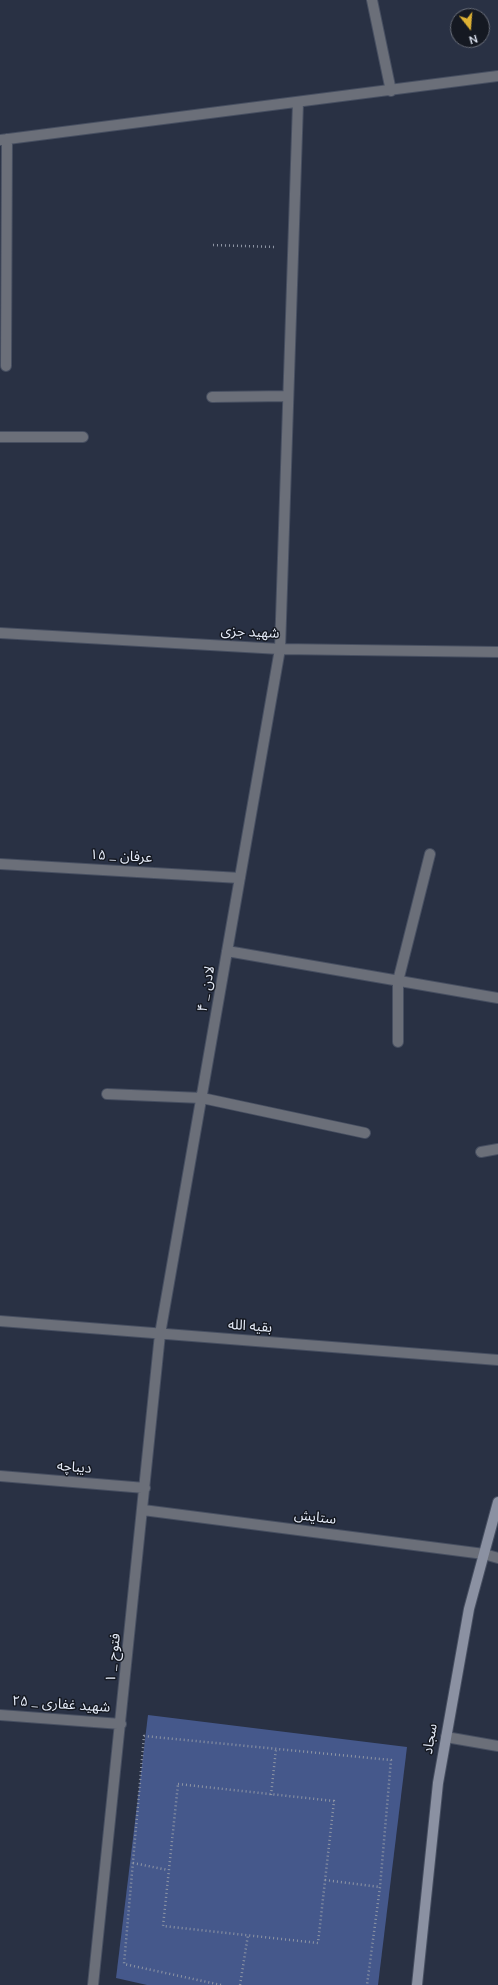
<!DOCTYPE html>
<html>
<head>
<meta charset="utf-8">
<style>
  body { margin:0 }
  #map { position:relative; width:498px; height:1985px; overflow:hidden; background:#293144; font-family:"Nunito Sans",sans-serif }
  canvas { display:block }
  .north { position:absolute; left:450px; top:8px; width:40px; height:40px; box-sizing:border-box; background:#151922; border:1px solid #686d78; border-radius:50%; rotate:163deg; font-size:11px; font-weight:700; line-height:16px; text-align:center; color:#e5ebf8 }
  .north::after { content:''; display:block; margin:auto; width:14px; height:18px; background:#deb133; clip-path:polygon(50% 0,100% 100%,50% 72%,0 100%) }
</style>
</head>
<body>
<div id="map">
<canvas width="498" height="1985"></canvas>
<div class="north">N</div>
</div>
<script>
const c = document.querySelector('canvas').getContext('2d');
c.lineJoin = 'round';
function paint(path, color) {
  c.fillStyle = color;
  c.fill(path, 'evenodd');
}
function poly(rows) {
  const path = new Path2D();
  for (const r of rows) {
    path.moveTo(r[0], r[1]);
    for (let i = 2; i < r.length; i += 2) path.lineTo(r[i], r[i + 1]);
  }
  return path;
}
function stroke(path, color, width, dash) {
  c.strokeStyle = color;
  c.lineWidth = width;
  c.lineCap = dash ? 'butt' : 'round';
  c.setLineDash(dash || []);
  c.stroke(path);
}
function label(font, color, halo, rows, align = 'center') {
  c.font = font + ' "Nunito Sans","Noto Sans Arabic",sans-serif';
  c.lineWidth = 3;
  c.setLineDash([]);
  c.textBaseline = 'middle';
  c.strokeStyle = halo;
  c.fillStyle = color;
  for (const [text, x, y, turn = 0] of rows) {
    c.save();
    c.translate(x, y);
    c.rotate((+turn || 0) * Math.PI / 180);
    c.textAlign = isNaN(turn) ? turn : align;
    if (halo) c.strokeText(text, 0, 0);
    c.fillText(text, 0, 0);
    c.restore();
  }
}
const green = poly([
  [148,1715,407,1747,378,1985,147,1985,116,1978]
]);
const path = poly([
  [213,245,275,247],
  [178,1784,334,1801,318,1943,163,1926,178,1784],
  [271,1795,276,1749],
  [133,1863,168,1870],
  [325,1880,380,1887],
  [221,1985,124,1964,144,1736,391,1760,380,1887,367,1985],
  [240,1985,248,1935]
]);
const street = poly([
  [372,0,391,91],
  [0,140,498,76],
  [6,366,7,139],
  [212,397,288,396],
  [0,437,83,437],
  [0,633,280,649,498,652],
  [0,864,240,878],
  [227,951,498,998],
  [398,1042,398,981,430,854],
  [107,1094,202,1098,365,1133],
  [481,1152,498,1149],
  [0,1321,498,1360],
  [0,1476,145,1488],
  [143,1510,484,1554,498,1558],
  [0,1715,121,1724],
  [446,1737,498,1746],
  [93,1985,160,1334,280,649,298,103]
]);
const secondary = poly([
  [417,1985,438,1783,469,1609,498,1502]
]);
const streetNames = [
  ["شهید جزی",250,633,3],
  ["عرفان _ ۱۵",121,857,3],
  ["لادن _ ۴",207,989,-80],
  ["بقیه الله",250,1327,4],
  ["دیباچه",74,1468,5],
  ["ستایش",315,1518,7],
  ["فتوح _ ۱",114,1658,-84],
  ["شهید غفاری _ ۲۵",61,1705,4],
  ["سجاد",431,1739,-80]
];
paint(green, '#45588b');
stroke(street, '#474f61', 12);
stroke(secondary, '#474f61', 12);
stroke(path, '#8f96a5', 2.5, [1, 3]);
stroke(street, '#6b6f79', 10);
stroke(secondary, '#8b91a2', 10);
label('14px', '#e5ebf8', '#151922', streetNames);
</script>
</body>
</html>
